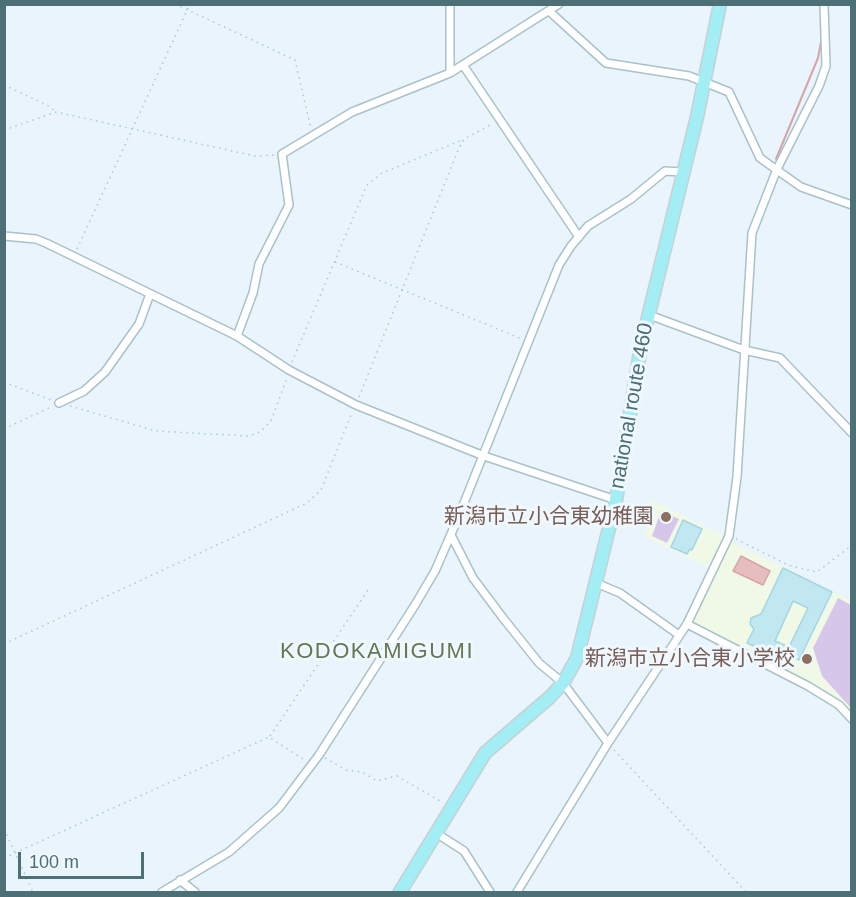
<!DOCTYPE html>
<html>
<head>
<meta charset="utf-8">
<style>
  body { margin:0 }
  #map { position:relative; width:856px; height:897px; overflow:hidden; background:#e9f4fc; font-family:Arial,sans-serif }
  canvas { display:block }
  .frame { position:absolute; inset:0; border:6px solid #4d6f76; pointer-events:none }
  .scale { position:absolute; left:18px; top:852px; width:126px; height:27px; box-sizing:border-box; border:3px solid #4d6f76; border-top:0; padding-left:8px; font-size:18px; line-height:21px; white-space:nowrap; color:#4d6f76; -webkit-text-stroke:4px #f0f8ff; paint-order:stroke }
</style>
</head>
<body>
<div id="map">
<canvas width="856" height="897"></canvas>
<div class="frame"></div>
<div class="scale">100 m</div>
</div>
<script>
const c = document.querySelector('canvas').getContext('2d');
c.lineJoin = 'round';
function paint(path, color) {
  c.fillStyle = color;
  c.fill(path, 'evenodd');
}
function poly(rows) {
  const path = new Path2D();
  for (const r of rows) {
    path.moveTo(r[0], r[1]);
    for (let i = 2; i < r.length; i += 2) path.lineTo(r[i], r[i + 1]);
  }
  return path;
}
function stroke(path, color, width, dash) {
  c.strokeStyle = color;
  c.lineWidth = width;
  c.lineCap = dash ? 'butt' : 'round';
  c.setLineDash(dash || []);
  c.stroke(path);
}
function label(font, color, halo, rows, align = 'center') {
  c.font = font + ' Arial,"Noto Sans JP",sans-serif';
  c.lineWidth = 6;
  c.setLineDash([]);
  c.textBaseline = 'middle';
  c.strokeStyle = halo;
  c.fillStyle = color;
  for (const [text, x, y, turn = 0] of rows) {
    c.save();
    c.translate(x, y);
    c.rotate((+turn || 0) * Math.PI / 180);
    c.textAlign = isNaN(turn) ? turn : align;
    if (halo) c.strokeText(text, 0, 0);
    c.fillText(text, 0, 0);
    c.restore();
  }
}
const education = poly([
  [650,499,724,536,708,567,644,536],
  [731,542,851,600,851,715,832,694,692,624]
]);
const green = poly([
  [661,511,679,519,667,543,652,536],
  [838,598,851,605,851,708,822,676,813,648]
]);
const water = poly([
  [741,556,770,571,763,585,733,571,741,556]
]);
const stream = poly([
  [776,159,818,58,822,37]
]);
const building = poly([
  [683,520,702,529,692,550,690,549,687,554,671,547,683,520],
  [783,568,832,592,799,660,784,652,779,661,769,656,771,654,747,643,754,629,750,624,751,618,761,614,783,568],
  [793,601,808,608,789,647,775,641,793,601]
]);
const path = poly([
  [175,4,295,60,311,129],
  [4,85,47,105,56,112],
  [4,130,56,112,255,156,275,155],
  [77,249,190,4],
  [335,262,522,339],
  [292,362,367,185,382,173,462,140],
  [4,382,51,400],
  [359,397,459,148,464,139,492,124],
  [70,406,156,431,248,436,260,432,271,421,287,378],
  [4,429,53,406],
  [736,539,788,565,817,572,852,545],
  [4,644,307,503,321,490,352,412],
  [270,736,368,590],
  [614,750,746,892],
  [325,758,346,770,362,772,377,781,397,776,442,802],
  [4,829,33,892],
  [4,858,269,737,306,761]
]);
const street = poly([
  [450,4,450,73],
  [549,11,606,63,689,76,729,92,760,158,801,187,852,205],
  [463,65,579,237],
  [4,236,36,239,48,244,237,336,289,370,356,405,484,456,616,500],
  [649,315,744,350,780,358,852,433],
  [237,336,253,293,259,264,289,205,282,154,352,112,450,73,559,4],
  [59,403,84,391,105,372,139,324,150,294],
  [451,535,473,578,503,618,539,663,563,683,608,743],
  [596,583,620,593,679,635],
  [687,624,808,686,839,705,852,719],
  [436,833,464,851,490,892],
  [180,880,195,892],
  [162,892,229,852,279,808,319,755,415,605,435,571,458,518,559,265,571,246,588,226,631,199,665,171,682,172],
  [517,892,608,743,687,624,729,536,737,477,752,233,777,169,819,86,826,66,824,4]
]);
const highway = poly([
  [400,892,485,753,550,697,563,683,577,658,616,500,641,346,697,117,720,4]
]);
const markers = [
  [666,517,6,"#8d6e63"],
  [807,659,6,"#8d6e63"]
];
const streetNames = [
  ["national route 460",632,406,-80]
];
const educationNames = [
  ["新潟市立小合東幼稚園",654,517],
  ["新潟市立小合東小学校",795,659]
];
const neighbourhoodNames = [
  ["KODOKAMIGUMI",377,652]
];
paint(education, '#f0f9e6');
paint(green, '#d6c7ea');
paint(water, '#e6bebf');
stroke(water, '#d7a4a5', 1.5);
stroke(stream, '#d7a4a5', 2);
paint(building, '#c1e7f1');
stroke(building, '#a2d6e3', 1.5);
stroke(street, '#a9c2c9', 10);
stroke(highway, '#c6d1d3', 15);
stroke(path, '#a4ccd6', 1.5, [1.5, 4.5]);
stroke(street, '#fff', 7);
stroke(highway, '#a2eef4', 12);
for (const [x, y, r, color] of markers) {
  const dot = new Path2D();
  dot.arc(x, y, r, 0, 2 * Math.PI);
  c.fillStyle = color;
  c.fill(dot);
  stroke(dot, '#f0f8ff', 2);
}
label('21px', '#4d6f76', '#f0f8ff', streetNames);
label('21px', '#785e54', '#f0f8ff', educationNames, 'right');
c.letterSpacing = '1.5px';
label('22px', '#667753', '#f0f8ff', neighbourhoodNames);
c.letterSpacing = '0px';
</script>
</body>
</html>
